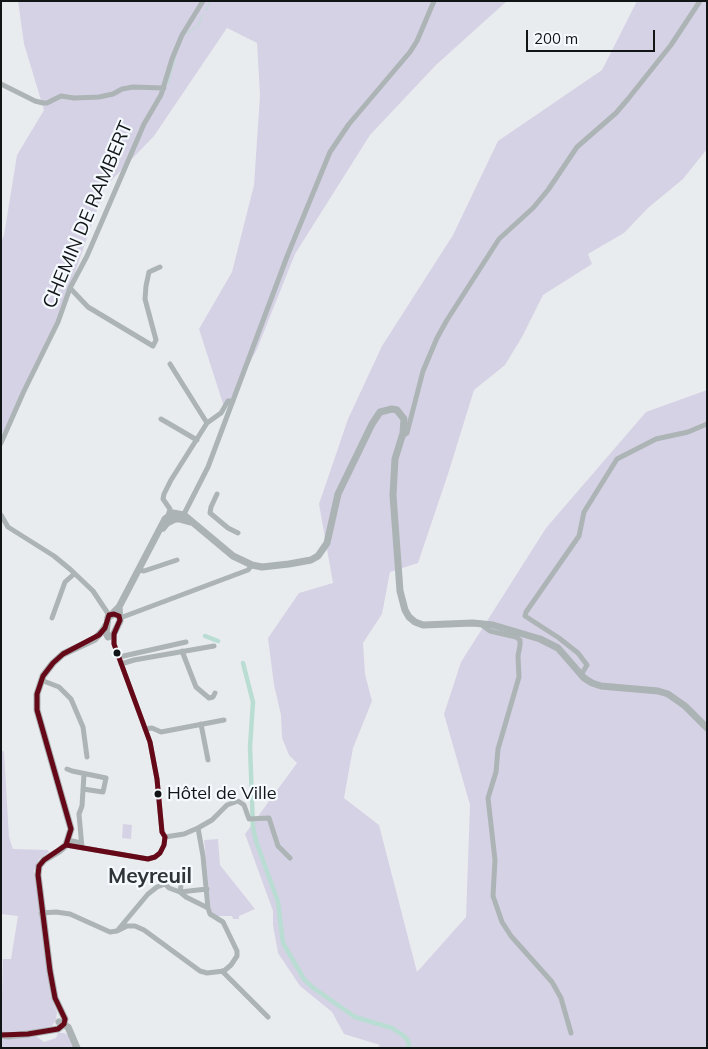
<!DOCTYPE html>
<html>
<head>
<meta charset="utf-8">
<style>
  body { margin:0 }
  #map { position:relative; width:708px; height:1049px; overflow:hidden; background:#e9ecef; font-family:Mulish,sans-serif }
  canvas { display:block }
  .frame { position:absolute; inset:0; border:2px solid #121516; pointer-events:none }
  .scale { position:absolute; left:526px; top:30px; width:129px; height:22px; box-sizing:border-box; border:2px solid #121516; border-top:0; padding-left:6px; font-size:15px; line-height:18px; white-space:nowrap; color:#121516; -webkit-text-stroke:4px #f4fafe; paint-order:stroke }
</style>
</head>
<body>
<div id="map">
<canvas width="708" height="1049"></canvas>
<div class="frame"></div>
<div class="scale">200 m</div>
</div>
<script>
const c = document.querySelector('canvas').getContext('2d');
c.lineJoin = 'round';
function paint(path, color) {
  c.fillStyle = color;
  c.fill(path, 'evenodd');
}
function poly(rows) {
  const path = new Path2D();
  for (const r of rows) {
    path.moveTo(r[0], r[1]);
    for (let i = 2; i < r.length; i += 2) path.lineTo(r[i], r[i + 1]);
  }
  return path;
}
function stroke(path, color, width, dash) {
  c.strokeStyle = color;
  c.lineWidth = width;
  c.lineCap = dash ? 'butt' : 'round';
  c.setLineDash(dash || []);
  c.stroke(path);
}
function label(font, color, halo, rows, align = 'center') {
  c.font = font + ' Mulish,sans-serif';
  c.lineWidth = 4.5;
  c.setLineDash([]);
  c.textBaseline = 'middle';
  c.strokeStyle = halo;
  c.fillStyle = color;
  for (const [text, x, y, turn = 0] of rows) {
    c.save();
    c.translate(x, y);
    c.rotate((+turn || 0) * Math.PI / 180);
    c.textAlign = isNaN(turn) ? turn : align;
    if (halo) c.strokeText(text, 0, 0);
    c.fillText(text, 0, 0);
    c.restore();
  }
}
const green = poly([
  [18,1,507,1,436,65,370,135,295,254,257,349,225,410,199,329,232,272,254,185,260,95,257,43,227,28,154,136,105,187,61,312,1,436,1,242,4,235,17,155,44,110,24,44],
  [637,1,707,1,707,149,683,179,648,208,624,233,588,254,592,264,543,295,522,337,505,365,474,390,448,474,418,563,390,572,382,614,363,643,365,674,372,701,353,748,344,798,379,825,417,972,466,917,470,805,444,714,461,662,546,528,646,412,707,390,707,1048,377,1048,380,1045,344,1034,332,1012,300,986,278,953,273,925,273,911,245,834,297,763,289,755,282,738,281,715,274,685,268,638,299,593,333,583,319,504,348,419,382,346,453,235,498,141,602,70],
  [1,749,4,752,9,837,13,849,48,850,49,852,39,859,34,871,51,997,57,1012,56,1020,52,1026,17,1034,1,1032,3,959,11,959,18,916,1,914],
  [123,824,132,825,131,839,122,838],
  [218,839,220,865,255,909,239,916,239,919,233,919,232,916,217,916,211,913,204,840],
  [58,1033,64,1033,70,1036,74,1048,1,1048,1,1038,12,1039,36,1036,44,1042,56,1038]
]);
const stream = poly([
  [206,11,210,1],
  [185,34,198,26,203,15],
  [168,84,176,56]
]);
const canal = poly([
  [205,636,218,641],
  [243,663,253,702,250,747,253,827,256,841,278,902,283,943,304,979,312,987,355,1017,392,1028,404,1036,408,1041,409,1045,407,1048]
]);
const street = poly([
  [1,84,35,101,43,103,47,103,61,96,74,98,99,97,113,94,122,89,133,87,164,88],
  [70,288,88,307,153,346,156,340,145,299,146,286,149,272,160,267],
  [170,364,207,423],
  [161,419,197,440],
  [402,436,407,433,423,371,437,338,447,320,499,239,533,208,548,190,577,147,616,113,628,99,671,45,700,1],
  [1,443,24,391,58,322,70,288,87,256,144,124,161,95,172,59,182,35,203,1],
  [217,494,211,507,210,513,228,528,238,533],
  [1,515,8,527,54,556,71,570,93,591,109,615],
  [168,516,170,509,163,499,164,494,171,480,207,423,221,413,228,401,233,401],
  [182,518,208,467,288,254,330,152,349,124,410,52,417,41,434,1],
  [139,570,144,571,177,560],
  [52,618,65,582,74,574],
  [120,618,248,570,252,565],
  [482,625,490,631,516,637,520,640,520,645,518,656,519,677,498,749,496,772,488,798,495,860,493,896,502,922,511,936,552,982,561,998,571,1033],
  [114,634,114,644,150,742,157,779,162,832,165,837],
  [182,651,196,687,209,698,213,697,215,693],
  [119,657,186,642],
  [121,664,134,660,214,646],
  [581,675,587,665,578,653,559,638,525,616,526,612,579,536,584,512,617,459,656,439,688,432,707,424],
  [41,680,59,687,71,699,83,727,87,757],
  [201,724,208,760],
  [145,729,152,728,161,732,224,720],
  [67,769,72,771,106,778,103,792,83,789],
  [165,837,184,834,198,828,212,820,227,805,238,801,244,805,249,819,269,818,278,846,290,858],
  [68,840,81,843],
  [66,845,148,859,155,857,160,853,164,845,165,837],
  [82,848,79,814,82,806,84,774],
  [182,878,180,892,186,897,208,908],
  [41,913,56,912,70,914,110,932,117,931,148,894,157,887,165,884,169,888,180,892,207,889],
  [117,931,127,926,135,926,144,930,200,971,207,973,224,971,231,965,237,956,237,951,223,922,210,914,208,908,203,856,198,828],
  [222,971,268,1017]
]);
const secondary = poly([
  [163,528,167,523,175,519,180,519,191,522],
  [119,607,120,621,113,635,108,637,106,633,108,617,114,614,119,616],
  [112,614,119,607,165,519,173,513,184,515,233,556,252,565,262,567,289,564,311,560,318,556,327,543,338,494,372,424,380,412,392,409,397,410,404,419,403,433,395,459,393,495,400,591,405,610,409,617,415,622,423,625,473,623,493,625,540,639,558,648,584,678,592,683,601,686,658,691,668,694,685,706,707,728],
  [59,1022,68,1027,77,1048],
  [64,1024,65,1019,55,998,50,971,38,875,39,866,44,860,59,851,66,845,71,829,37,710,37,694,43,676,53,663,63,654,95,639,103,630,106,625],
  [1,1035,8,1036,28,1034,58,1029,64,1024]
]);
const bus1 = poly([
  [119,616,120,620,114,634,114,644,150,742,157,779,162,832,165,837],
  [66,845,148,859,155,857,160,853,164,845,165,837],
  [64,1024,65,1019,55,998,50,971,38,875,39,866,44,860,66,845,71,829,37,710,37,694,43,676,53,663,63,654,99,635,105,628,109,615,114,614,119,616],
  [1,1035,28,1034,58,1029,64,1024]
]);
const markers = [
  [117,653,4.5,"#121516"],
  [158,794,4.5,"#121516"]
];
const busNames = [
  ["Hôtel de Ville",167,794]
];
const streetNames = [
  ["CHEMIN DE RAMBERT",88,215,-67]
];
const quarterNames = [
  ["Meyreuil",150,877]
];
paint(green, '#d6d2e5');
stroke(stream, '#b9ddd2', 1);
stroke(canal, '#b9ddd2', 4.5);
stroke(street, '#adb4b5', 5);
stroke(secondary, '#abb3b4', 7);
stroke(bus1, '#650918', 5);
for (const [x, y, r, color] of markers) {
  const dot = new Path2D();
  dot.arc(x, y, r, 0, 2 * Math.PI);
  c.fillStyle = color;
  c.fill(dot);
  stroke(dot, '#f4fafe', 2);
}
label('18px', '#121516', '#f4fafe', busNames, 'left');
label('19px', '#121516', '#f4fafe', streetNames);
label('bold 21px', '#2e3438', '#f4fafe', quarterNames);
</script>
</body>
</html>
